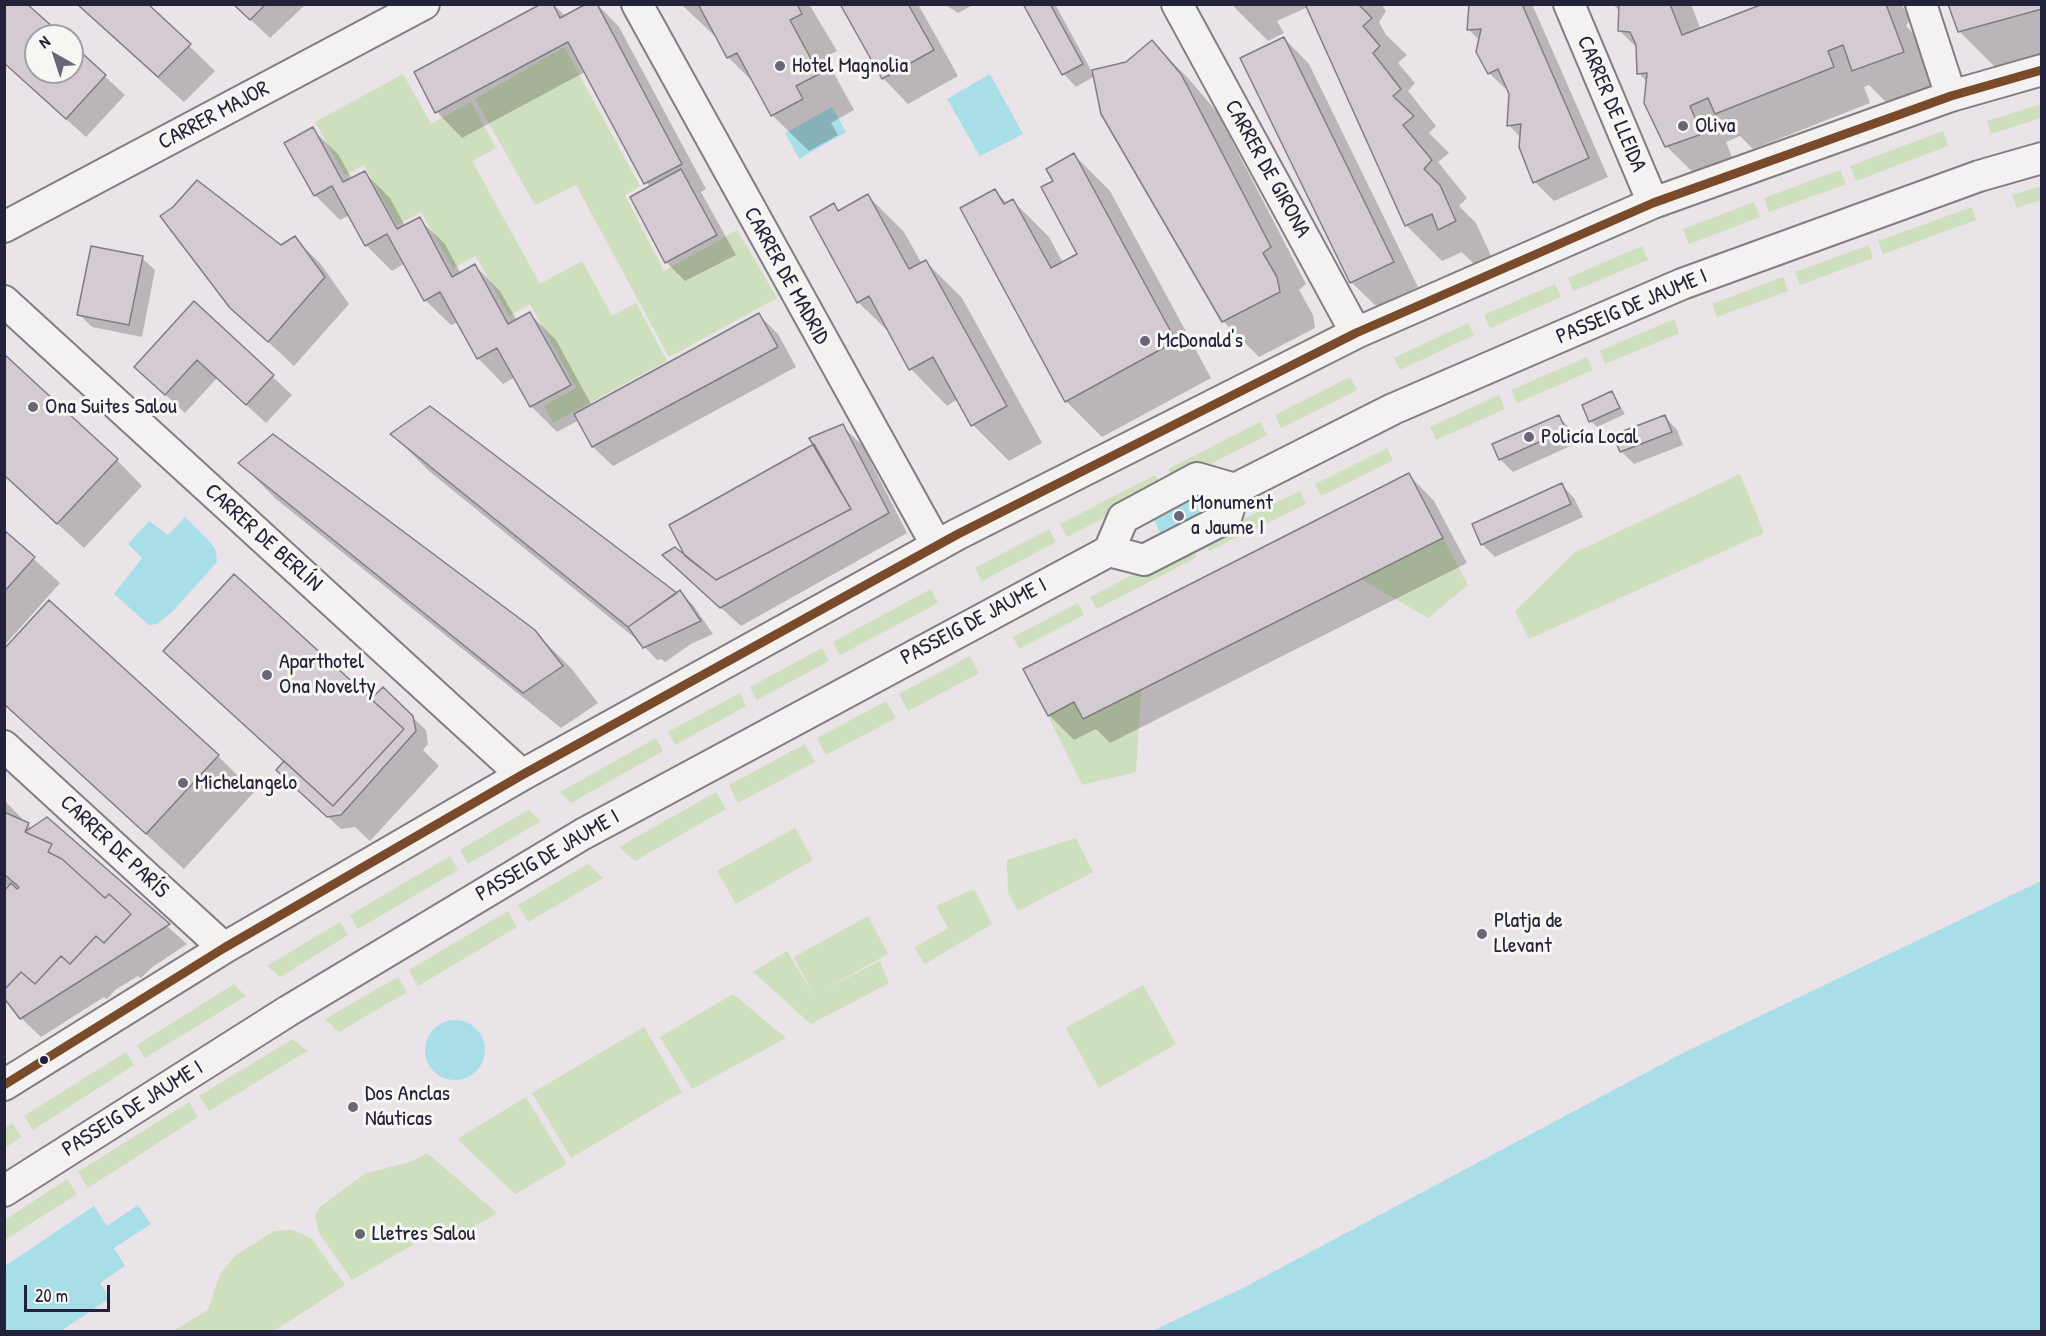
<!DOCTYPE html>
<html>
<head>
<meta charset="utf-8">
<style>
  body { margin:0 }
  #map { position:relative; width:2046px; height:1336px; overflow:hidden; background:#eae3e7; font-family:"Patrick Hand",sans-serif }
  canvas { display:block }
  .frame { position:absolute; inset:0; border:6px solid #22223b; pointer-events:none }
  .north { position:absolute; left:24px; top:24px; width:60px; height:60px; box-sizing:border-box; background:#f6f6f2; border:2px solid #a1a1a9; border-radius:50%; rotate:321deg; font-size:16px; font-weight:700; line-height:24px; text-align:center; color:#22223b }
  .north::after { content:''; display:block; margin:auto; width:21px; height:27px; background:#686677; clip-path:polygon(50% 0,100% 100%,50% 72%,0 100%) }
  .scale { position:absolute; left:24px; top:1285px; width:86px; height:27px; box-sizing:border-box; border:3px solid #22223b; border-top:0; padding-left:8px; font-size:18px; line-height:21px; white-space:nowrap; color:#22223b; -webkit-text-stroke:4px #f6f6f2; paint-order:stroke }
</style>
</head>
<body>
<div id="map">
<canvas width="2046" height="1336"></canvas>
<div class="frame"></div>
<div class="north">N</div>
<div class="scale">20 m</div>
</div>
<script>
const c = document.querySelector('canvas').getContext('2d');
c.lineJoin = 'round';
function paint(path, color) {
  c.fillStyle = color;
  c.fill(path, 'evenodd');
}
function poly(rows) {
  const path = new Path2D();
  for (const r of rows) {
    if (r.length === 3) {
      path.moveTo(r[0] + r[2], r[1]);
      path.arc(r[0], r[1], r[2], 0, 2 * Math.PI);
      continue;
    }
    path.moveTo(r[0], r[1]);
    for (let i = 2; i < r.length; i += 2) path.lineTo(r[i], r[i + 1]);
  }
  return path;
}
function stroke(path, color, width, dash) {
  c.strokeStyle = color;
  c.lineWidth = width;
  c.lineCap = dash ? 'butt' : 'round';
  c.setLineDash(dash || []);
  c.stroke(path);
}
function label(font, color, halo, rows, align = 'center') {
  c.font = font + ' "Patrick Hand",sans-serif';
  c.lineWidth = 6;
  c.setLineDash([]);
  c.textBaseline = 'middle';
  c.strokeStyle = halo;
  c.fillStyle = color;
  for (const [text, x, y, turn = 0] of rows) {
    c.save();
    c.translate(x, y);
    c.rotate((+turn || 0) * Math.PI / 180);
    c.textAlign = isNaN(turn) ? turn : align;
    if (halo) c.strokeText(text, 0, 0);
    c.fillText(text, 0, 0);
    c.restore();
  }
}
const green = poly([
  [564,47,640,186,625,195,664,271,737,230,777,298,669,357,576,185,535,205,475,99],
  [403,74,431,124,471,102,496,148,472,161,540,284,582,261,612,316,636,303,667,361,553,423,544,406,576,388,530,304,509,316,476,256,453,268,421,212,397,225,364,165,345,175,315,122],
  [2041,104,2041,118,1991,134,1987,121],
  [1943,131,1948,146,1856,181,1850,166],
  [1840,170,1846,184,1769,212,1764,198],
  [2041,186,2041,200,2017,208,2012,195],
  [1754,202,1760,217,1689,244,1683,229],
  [1972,207,1976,220,1883,254,1878,241],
  [1869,245,1873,258,1800,285,1795,272],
  [1642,246,1648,260,1573,291,1568,278],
  [1783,277,1788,291,1717,317,1712,304],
  [1555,284,1561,297,1490,328,1484,315],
  [1674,319,1679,333,1605,364,1600,351],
  [1468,323,1474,335,1400,370,1394,358],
  [1587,357,1593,370,1517,403,1511,390],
  [1350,377,1357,390,1281,428,1275,415],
  [1499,395,1505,409,1436,440,1430,427],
  [1260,422,1267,435,1175,482,1168,469],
  [1387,448,1393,460,1321,496,1315,484],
  [1740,474,1764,533,1529,639,1515,611,1574,553],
  [1155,475,1162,488,1067,537,1060,524],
  [1300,491,1306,504,1209,551,1203,539],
  [1049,529,1056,542,982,581,975,568],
  [1443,538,1468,585,1428,618,1361,579],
  [1190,545,1197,557,1097,609,1090,597],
  [931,589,938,603,840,655,833,642],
  [1078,603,1084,615,1019,649,1013,637],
  [822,648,829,661,757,700,750,687],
  [970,656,979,673,908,711,899,694],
  [1141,690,1136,772,1082,785,1048,716,1074,702],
  [740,693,746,706,675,745,668,732],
  [886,701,896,718,826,755,817,738],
  [656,738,663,751,571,803,560,792],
  [805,744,815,762,738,803,729,785],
  [716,792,726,809,635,861,619,847],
  [528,810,541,821,468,864,460,850],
  [795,828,813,860,736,904,717,871],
  [1076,838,1093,872,1018,911,1008,893,1007,860],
  [450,856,458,870,358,929,350,915],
  [588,864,603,878,528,922,518,905],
  [974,889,992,924,925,964,914,948,948,928,936,906],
  [508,911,517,927,418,986,409,970],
  [868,916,888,954,820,992,880,961,889,983,811,1024,753,972,787,951,814,996,794,957],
  [340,922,348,935,280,977,267,966],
  [398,977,407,992,339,1032,325,1019],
  [234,984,246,996,145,1058,137,1045],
  [1143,985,1176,1044,1099,1088,1066,1028],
  [733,994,786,1038,692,1089,660,1037],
  [644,1027,682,1092,571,1158,532,1093],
  [293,1039,307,1051,209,1111,199,1096],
  [126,1052,134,1065,33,1130,24,1116],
  [526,1097,567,1164,515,1194,457,1139],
  [189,1102,198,1117,88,1188,78,1172],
  [12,1123,21,1137,5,1148,5,1128],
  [427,1153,497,1213,455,1238,443,1227,352,1280,319,1233,315,1216,320,1207,366,1173,410,1162],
  [67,1179,77,1194,5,1240,5,1220],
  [292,1230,311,1238,345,1285,274,1331,173,1331,208,1310,220,1274,236,1255,274,1231]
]);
const water = poly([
  [990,74,1023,134,980,156,947,99],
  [832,107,846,132,799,159,785,133],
  [1199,495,1208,513,1162,536,1153,518],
  [185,517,211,543,216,551,217,562,172,612,157,624,149,625,114,594,142,558,128,544,149,521,168,535],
  [2041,881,2041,1331,1152,1331,1243,1288,1681,1054],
  [455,1050,30],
  [138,1205,151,1224,114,1248,125,1266,100,1283,110,1298,61,1331,5,1331,5,1266,94,1206,107,1226]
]);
const shadow = poly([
  [4,4,61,36,36,36,36,72,72,72,72,46,125,95,86,137,4,63],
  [76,4,146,4,215,71,184,102],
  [234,4,306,4,270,38],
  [544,4,553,4,566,17,597,4,619,27,706,189,701,192,736,255,685,281,666,262,650,188,585,72,462,138,437,112,416,73],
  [681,4,809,4,837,51,825,57,854,110,831,123,838,135,809,151,772,115,756,85,728,57,720,41],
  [842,4,918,4,958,76,908,104,883,78],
  [944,4,975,4,958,13],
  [1025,4,1055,4,1092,72,1126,63,1152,42,1188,78,1217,112,1306,284,1299,290,1313,315,1315,328,1259,357,1223,321,1095,76,1076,87,1064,74],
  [1231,4,1381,4,1386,11,1379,22,1386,35,1407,55,1398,63,1415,83,1408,91,1436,126,1429,133,1449,153,1438,162,1467,198,1459,206,1476,223,1492,258,1476,266,1462,252,1442,261,1406,225,1308,7,1277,21,1284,33,1268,41],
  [1471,4,1532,4,1608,177,1554,201,1535,182,1521,138,1509,125,1511,94,1489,73,1478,51,1480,41,1469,30],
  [1613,4,1691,4,1701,30,1767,4,1900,4,1912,17,1906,26,1922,42,1939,89,1890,106,1869,85,1864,87,1870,103,1753,149,1740,136,1726,142,1737,170,1703,182,1666,146,1647,82,1639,73,1637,48,1620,31,1620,12],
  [2042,4,2042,71,2008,80,1959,31],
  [1284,38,1309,64,1418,287,1377,307,1351,282],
  [312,129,338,154,352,179,364,172,390,198,405,226,419,219,445,244,461,274,475,266,500,291,517,321,530,314,556,340,592,406,759,315,778,334,796,367,613,466,593,447,579,420,557,432,531,406,515,377,503,384,478,358,458,322,451,325,425,300,405,263,392,271,366,245,350,215,340,220,315,195],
  [1074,155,1110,191,1211,378,1102,437,1066,401,995,191,1008,204,1013,201,1049,237,1063,263,1079,254,1055,181],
  [868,196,904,232,922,264,926,262,962,298,1042,443,1009,461,973,425,958,399,947,406,911,369,892,335,858,302,834,205,840,211],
  [294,238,320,263,349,304,294,366,231,307,281,246],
  [142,258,155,270,142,337,92,327,79,314],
  [194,303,292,395,266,423,217,378,185,413,136,367],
  [1612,393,1625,414,1597,427,1591,421],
  [1559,417,1571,430,1577,443,1513,472,1500,459],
  [1665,417,1677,430,1683,445,1634,464,1621,451],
  [842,426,862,445,907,533,741,626,664,556,688,559],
  [393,435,677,594,680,592,693,605,713,634,691,644,665,662,661,659,657,660,641,643,429,471],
  [117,460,142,486,84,548,4,475],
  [240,463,534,631,571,668,598,703,561,728,276,499],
  [1409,475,1434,501,1467,563,1110,743,1096,729,1074,740,1049,715],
  [1562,485,1574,498,1583,517,1495,557,1482,544],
  [4,532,60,583,4,646],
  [166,651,412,717,426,730,428,744,423,750,439,766,370,841,355,827,341,829,290,782,284,762],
  [4,704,218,756,254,792,184,869],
  [4,800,32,829,47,819,187,944,151,968,141,978,138,976,115,990,107,999,104,997,41,1037,21,1018,10,888,4,883]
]);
const building = poly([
  [4,4,27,4,63,36,36,36,36,72,72,72,72,44,106,75,66,119,4,63,4,4],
  [77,4,148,4,191,44,158,77,77,4],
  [233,4,266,4,250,20,233,4],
  [541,4,553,4,560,18,586,4,597,4,682,164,644,184,568,42,435,113,414,72,541,4],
  [698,4,797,4,802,14,790,20,819,74,796,86,803,99,771,116,737,53,727,58,698,4],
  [840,4,908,4,934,50,882,79,840,4],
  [1023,4,1050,4,1083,64,1062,75,1023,4],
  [1305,4,1358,4,1372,18,1363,26,1380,46,1373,53,1401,89,1393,96,1414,116,1403,125,1432,160,1424,169,1440,185,1456,221,1438,230,1432,214,1405,226,1305,4],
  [1469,4,1522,4,1589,158,1533,183,1519,147,1521,124,1507,126,1509,94,1498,69,1488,74,1476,52,1481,29,1467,30,1469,4],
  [1619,4,1670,4,1682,35,1763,4,1886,4,1904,52,1852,71,1843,45,1828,51,1834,67,1715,114,1708,98,1690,106,1702,134,1665,147,1644,103,1647,73,1637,74,1636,45,1630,32,1618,31,1619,4],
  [1948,4,2042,4,2042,9,1958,32,1948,4],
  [1284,37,1394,262,1350,283,1240,58,1284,37],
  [1152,40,1181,74,1271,247,1263,253,1277,277,1280,292,1222,322,1101,114,1092,70,1126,62,1152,40],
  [313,127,343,182,365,171,397,229,420,217,452,277,475,264,508,324,530,312,571,385,530,407,497,348,477,359,440,292,424,301,387,234,365,246,332,186,314,196,284,143,313,127],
  [1074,153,1176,341,1065,402,960,208,995,189,1004,204,1013,199,1051,268,1077,254,1041,187,1053,181,1046,169,1074,153],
  [681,169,717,235,665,263,630,197,681,169],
  [197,180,281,245,295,236,325,277,268,342,230,308,160,216,173,207,197,180],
  [868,194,909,269,926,260,1007,406,971,426,933,357,909,370,869,296,857,303,810,217,834,203,838,211,868,194],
  [91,246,143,256,129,325,77,315,91,246],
  [194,301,274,375,246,405,197,360,165,395,134,367,194,301],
  [759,313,778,347,592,447,574,414,759,313],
  [4,354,118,459,57,524,4,475,4,354],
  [1612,391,1620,408,1589,422,1582,405,1612,391],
  [430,406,677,593,628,627,390,434,430,406],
  [1559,415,1566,430,1499,460,1492,444,1559,415],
  [1665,415,1672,432,1620,452,1613,435,1665,415],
  [843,424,889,513,720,608,662,555,675,547,716,580,851,509,809,438,843,424],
  [273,434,535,630,563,666,523,693,238,463,273,434],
  [814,444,851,509,716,580,685,556,669,525,814,444],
  [1409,473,1443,538,1083,719,1074,702,1048,716,1023,669,1409,473],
  [1562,483,1571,504,1481,545,1472,524,1562,483],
  [4,530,35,557,4,592,4,530],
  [234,574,404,729,333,806,163,651,234,574],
  [680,590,701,621,643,648,628,627,680,590],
  [49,600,219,755,146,834,4,704,4,649,49,600],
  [383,687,413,716,416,731,341,815,327,817,276,770,284,761,333,806,404,729,371,699,383,687],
  [4,812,29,823,25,832,52,844,48,852,62,859,105,898,109,894,131,914,104,943,96,936,70,964,61,956,35,984,21,972,4,990,4,891,11,883,17,889,19,887,4,874,4,812],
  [47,817,170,924,20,1019,4,998,4,990,21,972,35,984,61,956,70,964,96,936,104,943,131,914,109,894,105,898,62,859,48,852,52,844,25,832,47,817]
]);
const minor = poly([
  [637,4,937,546],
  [1177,4,1356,333],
  [1569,4,1653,203],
  [1921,4,1951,96],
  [4,227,424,4],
  [4,301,522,775],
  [1109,551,1123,518,1197,478,1235,489],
  [4,746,224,948],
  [4,1085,224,948,522,775,958,534,1356,333,1653,203,1951,96,2042,70],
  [4,1191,288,1011,583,834,1109,551,1144,560,1226,518,1235,489,1393,409,1682,284,1979,176,2042,158]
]);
const bus1 = poly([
  [4,1085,224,948,522,775,958,534,1356,333,1653,203,1951,96,2042,70]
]);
const markers = [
  [780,66,6,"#686677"],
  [1683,126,6,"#686677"],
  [1145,341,6,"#686677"],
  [33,407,6,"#686677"],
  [1529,437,6,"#686677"],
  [1179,516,6,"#686677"],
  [267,675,6,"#686677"],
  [183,783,6,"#686677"],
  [1482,934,6,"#686677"],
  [44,1060,5,"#22223b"],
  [353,1107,6,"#686677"],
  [360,1234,6,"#686677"]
];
const poiNames = [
  ["Hotel Magnolia",792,66],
  ["Oliva",1695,126],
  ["McDonald's",1157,341],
  ["Ona Suites Salou",45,407],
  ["Policía Local",1541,437],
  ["Monument",1191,503],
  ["a Jaume I",1191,528],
  ["Aparthotel",279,662],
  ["Ona Novelty",279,687],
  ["Michelangelo",195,783],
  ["Platja de",1494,921],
  ["Llevant",1494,946],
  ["Dos Anclas",365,1094],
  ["Náuticas",365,1119],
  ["Lletres Salou",372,1234]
];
const streetNames = [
  ["CARRER DE LLEIDA",1611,104,67],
  ["CARRER MAJOR",214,116,-28],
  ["CARRER DE GIRONA",1267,169,61],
  ["CARRER DE MADRID",786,276,61],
  ["PASSEIG DE JAUME I",1632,307,-23],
  ["CARRER DE BERLÍN",263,538,42],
  ["PASSEIG DE JAUME I",974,622,-28],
  ["CARRER DE PARÍS",114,847,43],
  ["PASSEIG DE JAUME I",548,856,-30],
  ["PASSEIG DE JAUME I",133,1109,-32]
];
paint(green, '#cddfbc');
paint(water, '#a8dee8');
paint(shadow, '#0003');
paint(building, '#d4cad2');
stroke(building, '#807d84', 1.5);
stroke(minor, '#807d84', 34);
stroke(minor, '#f3f2f1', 30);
stroke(bus1, '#7a4b2a', 9);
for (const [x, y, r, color] of markers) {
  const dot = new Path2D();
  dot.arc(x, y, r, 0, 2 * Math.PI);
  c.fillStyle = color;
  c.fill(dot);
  stroke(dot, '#f6f6f2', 2);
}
label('22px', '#22223b', '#f6f6f2', poiNames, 'left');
label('22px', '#22223b', '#f6f6f2', streetNames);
</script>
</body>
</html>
